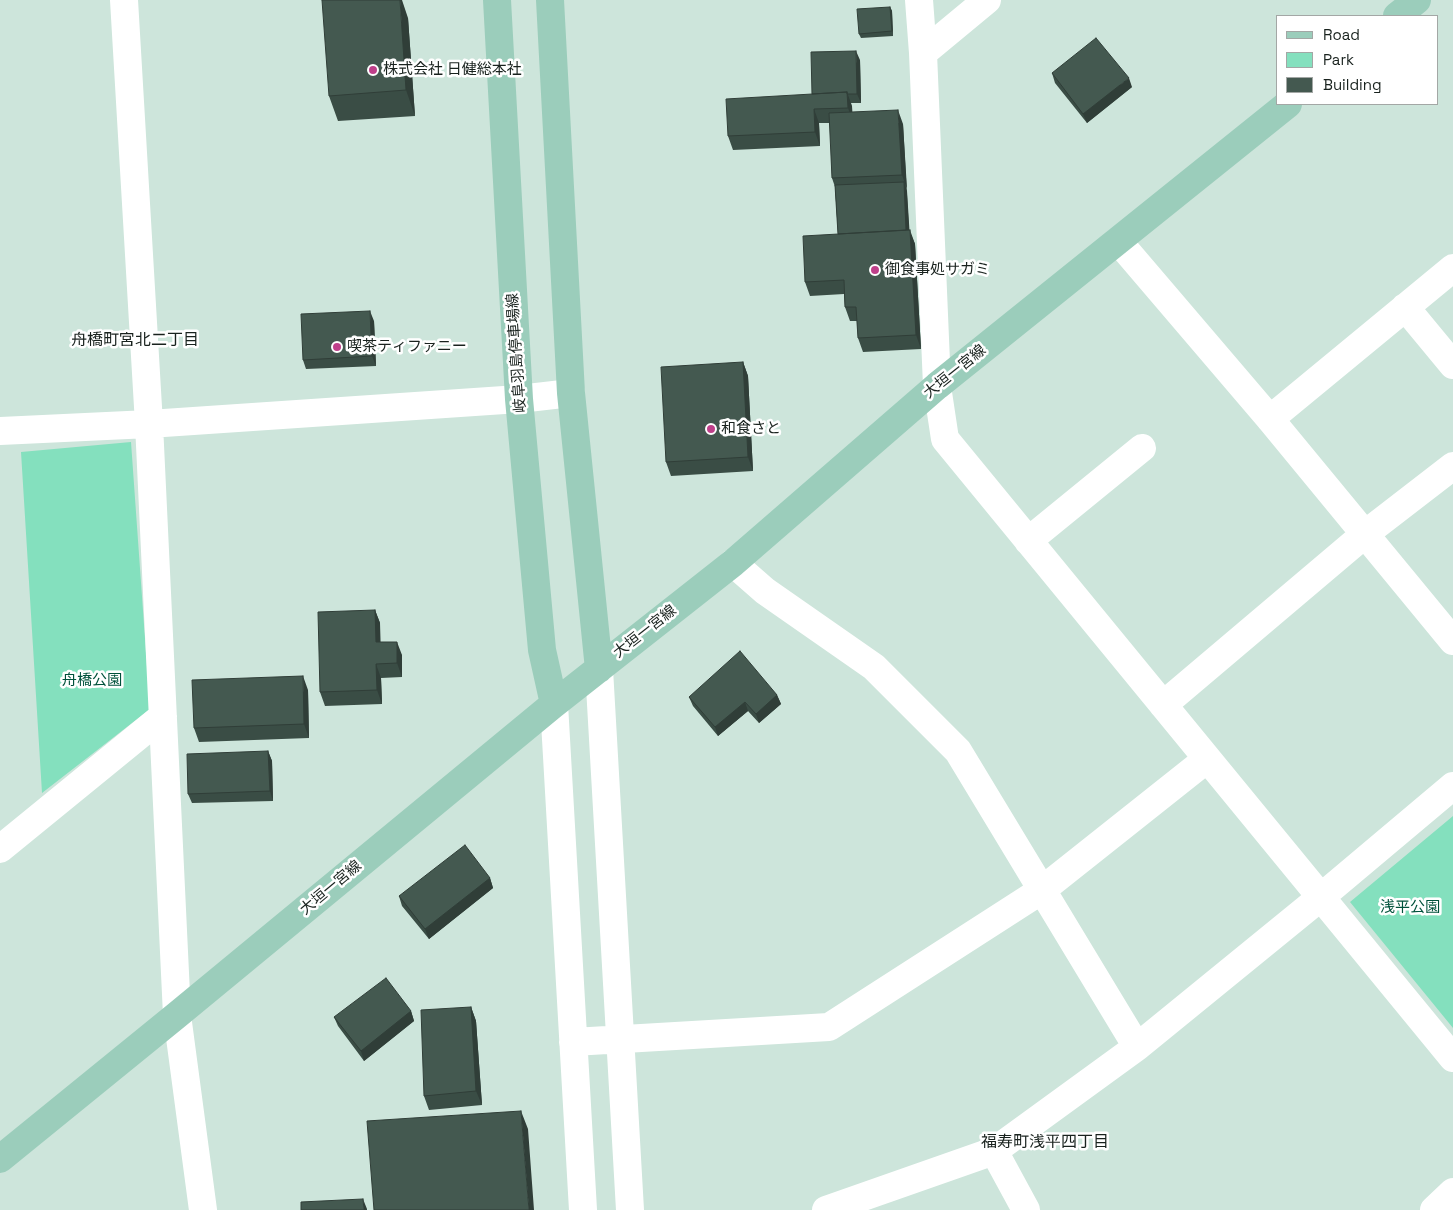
<!DOCTYPE html>
<html>
<head>
<meta charset="utf-8">
<style>
  body { margin:0 }
  #map { position:relative; width:1453px; height:1210px; overflow:hidden; background:#cde5db; font-family:"Space Grotesk",sans-serif }
  canvas { display:block }
  .legend { position:absolute; left:1276px; top:15px; width:162px; height:90px; box-sizing:border-box; background:#fff; border:1px solid #a3a7a5; margin:0; padding:6px 9px; list-style:none; font-size:15px; color:#19221e }
  .legend li { display:flex; align-items:center; gap:10px; height:25px }
  .legend b { width:25px; border:1px solid #a3a7a5 }
</style>
</head>
<body>
<div id="map">
<canvas width="1453" height="1210"></canvas>
<ul class="legend">
<li><b style="height:6px;background:#9bcdbb"></b>Road</li>
<li><b style="height:14px;background:#84e0be"></b>Park</li>
<li><b style="height:14px;background:#445950"></b>Building</li>
</ul>
</div>
<script>
const c = document.querySelector('canvas').getContext('2d');
c.lineJoin = 'round';
function paint(path, color) {
  c.fillStyle = color;
  c.fill(path, 'evenodd');
}
function poly(rows) {
  const path = new Path2D();
  for (const r of rows) {
    path.moveTo(r[0], r[1]);
    for (let i = 2; i < r.length; i += 2) path.lineTo(r[i], r[i + 1]);
  }
  return path;
}
function stroke(path, color, width, dash) {
  c.strokeStyle = color;
  c.lineWidth = width;
  c.lineCap = dash ? 'butt' : 'round';
  c.setLineDash(dash || []);
  c.stroke(path);
}
function label(font, color, halo, rows, align = 'center') {
  c.font = font + ' "Space Grotesk","Noto Sans JP",sans-serif';
  c.lineWidth = 5;
  c.setLineDash([]);
  c.textBaseline = 'middle';
  c.strokeStyle = halo;
  c.fillStyle = color;
  for (const [text, x, y, turn = 0] of rows) {
    c.save();
    c.translate(x, y);
    c.rotate((+turn || 0) * Math.PI / 180);
    c.textAlign = isNaN(turn) ? turn : align;
    if (halo) c.strokeText(text, 0, 0);
    c.fillText(text, 0, 0);
    c.restore();
  }
}
const green = poly([
  [131,442,150,709,42,793,21,452],
  [1453,816,1453,1028,1350,902]
]);
const minor = poly([
  [124,0,149,424,177,1015,203,1210],
  [919,0,923,53,937,386,945,439,1453,1058],
  [923,53,987,0],
  [1118,241,1270,419,1453,641],
  [1405,307,1453,365],
  [1270,419,1453,268],
  [0,431,149,424,519,399,571,393],
  [1028,541,1142,448],
  [733,563,765,591,874,667,958,751,1137,1047],
  [599,669,630,1210],
  [554,704,583,1210],
  [1163,705,1365,534,1453,466],
  [0,849,163,716],
  [573,1042,829,1027,1042,890,1207,759],
  [994,1151,1026,1210],
  [826,1210,994,1151,1137,1047,1321,897,1453,786],
  [1434,1210,1453,1192]
]);
const major = poly([
  [497,0,519,399,542,650,554,704],
  [550,0,571,393,599,669],
  [1397,16,1417,0],
  [0,1159,177,1015,554,704,733,563,937,386,1288,104]
]);
const wall = poly([
  [890,7,892,11,893,36,861,38,859,34],
  [408,18,415,116,338,121,329,96],
  [860,60,861,103,851,103,852,112,903,124,909,230,915,244,921,349,863,352,858,338,857,321,850,321,845,307,844,294,810,296,805,282,838,234,835,187,832,178,830,123,819,123,820,146,733,150,728,136,812,94],
  [1052,73,1132,87,1087,123,1055,83],
  [374,321,376,366,306,369,303,360],
  [743,362,748,376,753,471,671,476,666,462],
  [375,610,380,623,380,642,402,655,402,677,381,678,382,704,325,706,320,692],
  [308,690,309,738,199,742,194,728],
  [777,695,781,704,759,723,748,711,718,736,693,706,689,697],
  [268,751,272,761,273,801,192,803,188,794],
  [490,878,493,888,429,939,402,906,399,896],
  [471,1007,476,1021,482,1105,429,1110,424,1096],
  [411,1011,414,1021,364,1061,338,1026,334,1017]
]);
const shadedWall = poly([
  [400,0,402,0,408,18,415,116,406,90],
  [890,7,892,11,893,36,892,31],
  [856,51,860,60,861,103,857,94],
  [1129,78,1132,87,1087,123,1083,114],
  [847,92,852,106,853,122,848,108],
  [814,109,819,123,820,146,815,132],
  [898,110,903,124,907,189,902,175],
  [904,182,907,191,910,239,906,230],
  [910,230,915,244,921,349,916,335],
  [370,311,374,321,376,366,372,356],
  [743,362,748,376,753,471,748,457],
  [375,610,380,623,381,656,376,642],
  [397,642,402,655,402,677,397,663],
  [376,664,381,678,382,704,377,690],
  [303,676,308,690,309,738,304,724],
  [777,695,781,704,759,723,756,714],
  [745,702,748,711,718,736,715,727],
  [268,751,272,761,273,801,270,791],
  [490,878,493,888,429,939,425,929],
  [471,1007,476,1021,482,1105,476,1091],
  [411,1011,414,1021,364,1061,361,1051],
  [521,1111,528,1129,534,1210,529,1210],
  [363,1199,367,1209,367,1210,364,1210]
]);
const building = poly([
  [322,0,400,0,406,90,329,96,322,0],
  [890,7,892,31,859,34,857,9,890,7],
  [1096,38,1129,78,1083,114,1052,73,1096,38],
  [856,51,857,94,847,94,847,92,812,94,811,52,856,51],
  [847,92,848,108,814,109,815,132,728,136,726,99,847,92],
  [898,110,902,175,832,178,829,113,898,110],
  [904,182,906,230,838,234,835,185,904,182],
  [910,230,916,335,858,338,856,307,845,307,844,280,805,282,803,236,910,230],
  [370,311,372,356,303,360,301,314,370,311],
  [743,362,748,457,666,462,661,367,743,362],
  [375,610,376,642,397,642,397,663,376,664,377,690,320,692,318,612,375,610],
  [740,651,777,695,756,714,745,702,715,727,689,697,740,651],
  [303,676,304,724,194,728,192,680,303,676],
  [268,751,270,791,188,794,187,754,268,751],
  [465,845,490,878,425,929,399,896,465,845],
  [386,978,411,1011,361,1051,334,1017,386,978],
  [471,1007,476,1091,424,1096,421,1010,471,1007],
  [521,1111,529,1210,374,1210,367,1121,521,1111],
  [363,1199,364,1210,301,1210,301,1202,363,1199]
]);
const markers = [
  [373,70,5,"#bf3f8a"],
  [875,270,5,"#bf3f8a"],
  [337,347,5,"#bf3f8a"],
  [711,429,5,"#bf3f8a"]
];
const poiNames = [
  ["株式会社 日健総本社",383,70],
  ["御食事処サガミ",885,270],
  ["喫茶ティファニー",347,347],
  ["和食さと",721,429]
];
const streetNames = [
  ["岐阜羽島停車場線",517,353,-94],
  ["大垣一宮線",955,372,-39],
  ["大垣一宮線",645,632,-38],
  ["大垣一宮線",331,888,-40]
];
const parkNames = [
  ["舟橋公園",92,681],
  ["浅平公園",1410,908]
];
const neighbourhoodNames = [
  ["舟橋町宮北二丁目",135,341],
  ["福寿町浅平四丁目",1045,1143]
];
paint(green, '#84e0be');
stroke(minor, '#fff', 28);
stroke(major, '#9bcdbb', 28);
paint(wall, '#3a4d45');
paint(shadedWall, '#303e38');
paint(building, '#445950');
stroke(building, '#303e38', 1);
for (const [x, y, r, color] of markers) {
  const dot = new Path2D();
  dot.arc(x, y, r, 0, 2 * Math.PI);
  c.fillStyle = color;
  c.fill(dot);
  stroke(dot, '#fff', 2);
}
label('15px', '#19221e', '#fff', poiNames, 'left');
label('15px', '#19221e', '#fff', streetNames);
label('15px', '#00513b', '#fff', parkNames);
label('16px', '#19221e', '#fff', neighbourhoodNames);
</script>
</body>
</html>
